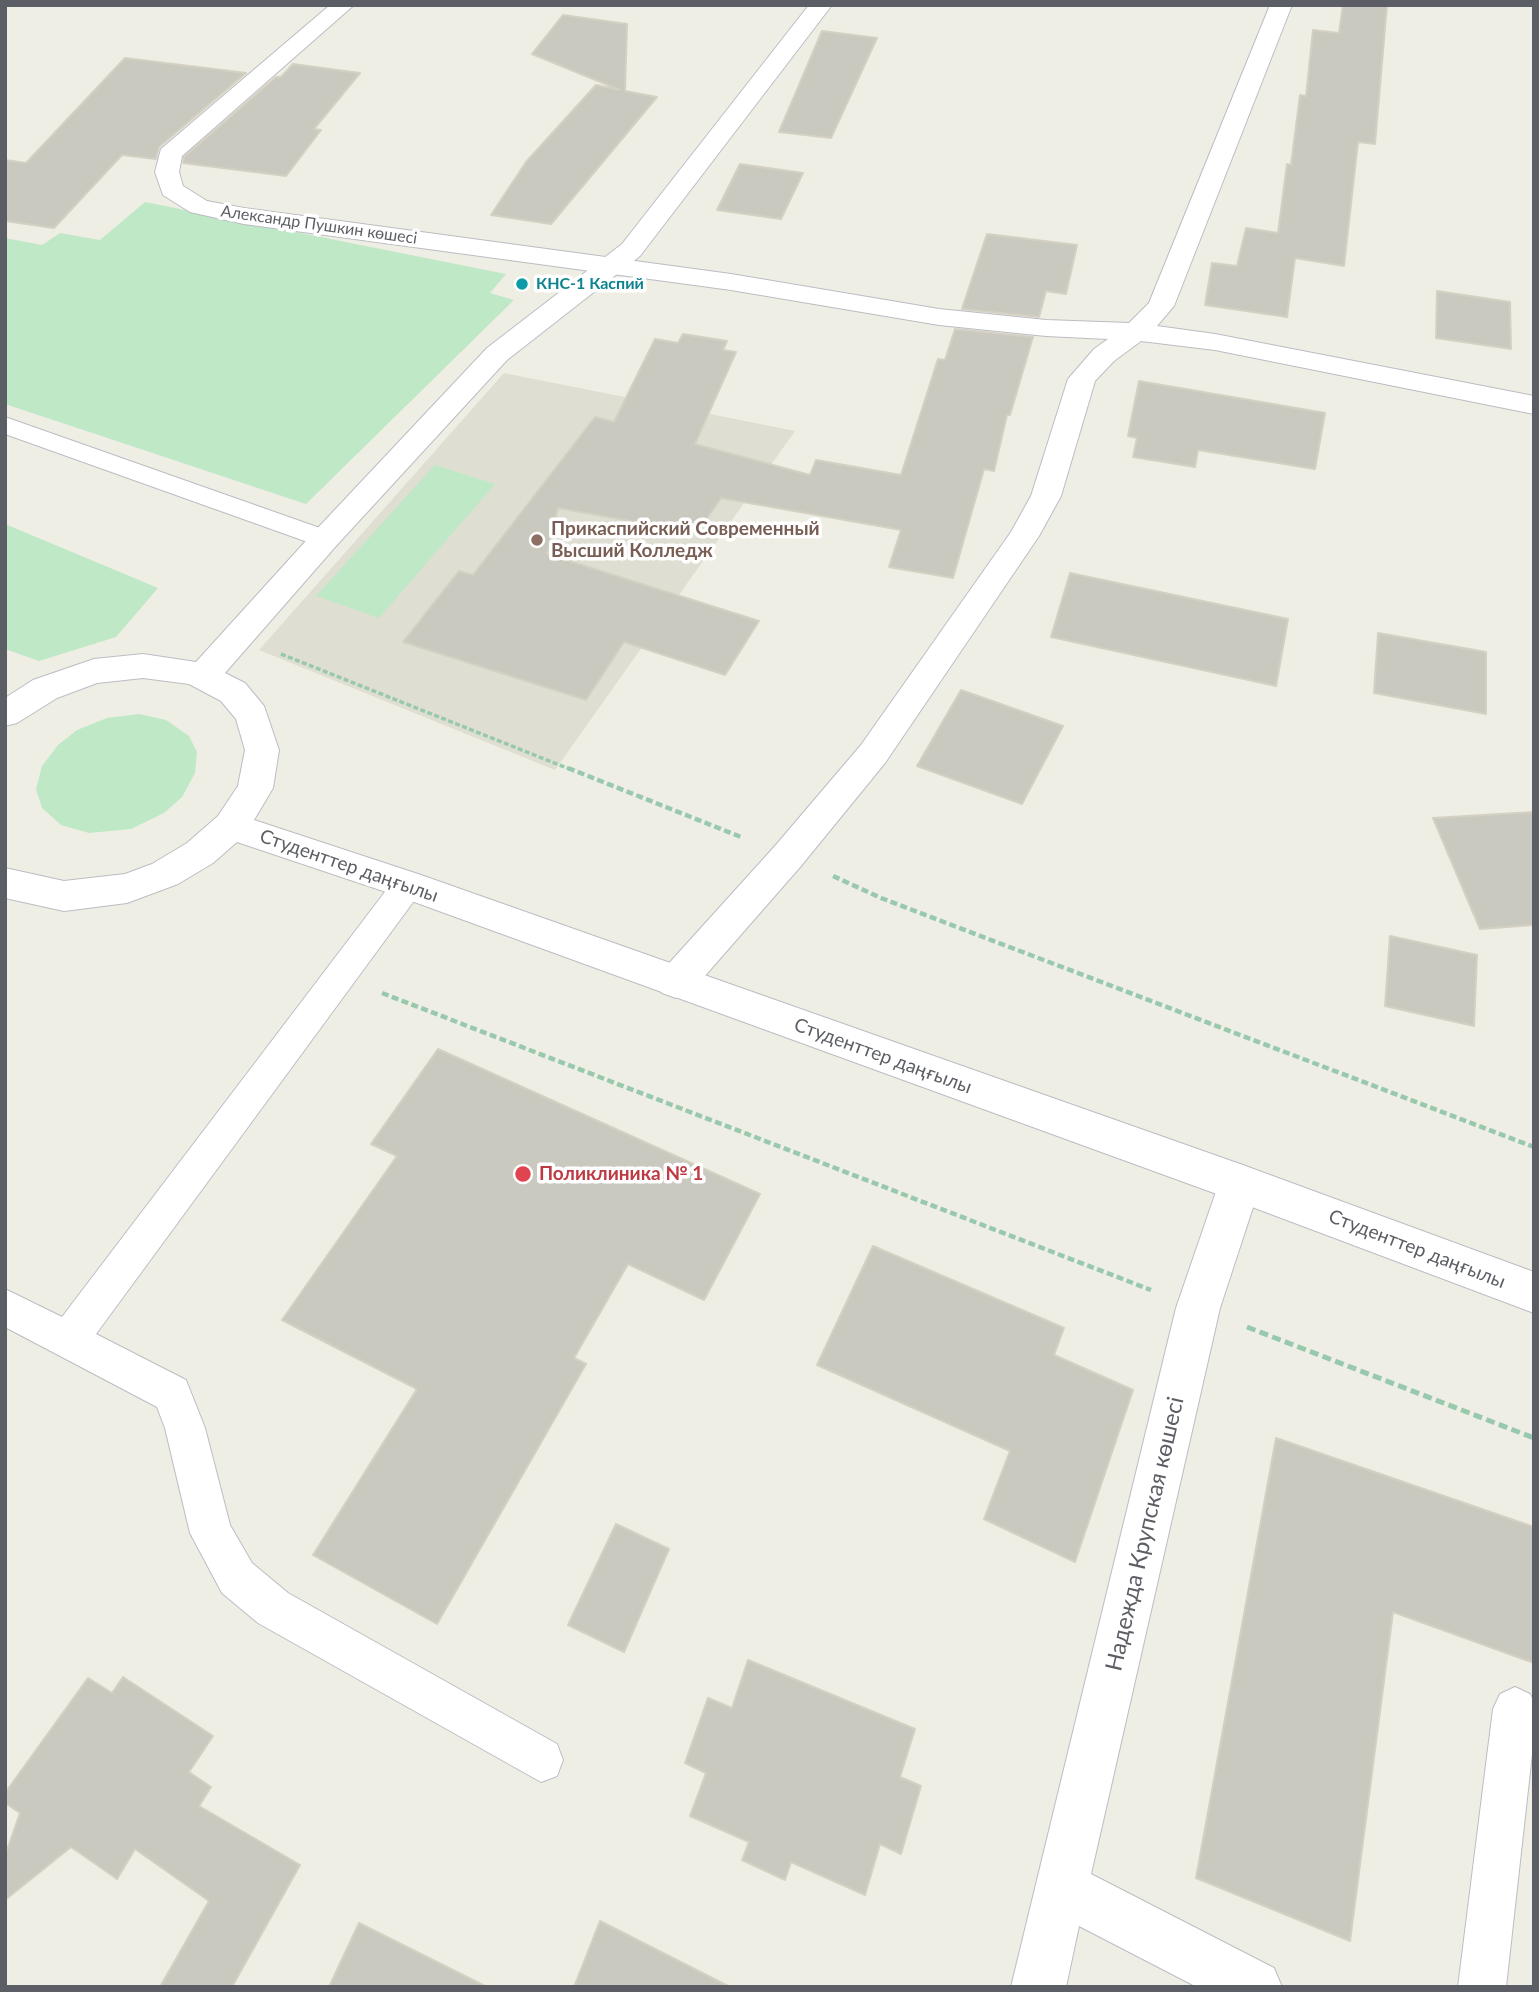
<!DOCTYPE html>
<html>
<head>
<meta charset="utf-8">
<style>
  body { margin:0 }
  #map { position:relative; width:1539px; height:1992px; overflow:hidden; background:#efeee4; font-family:Lato,sans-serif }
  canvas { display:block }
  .frame { position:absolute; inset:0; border:7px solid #5c5e65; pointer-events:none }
</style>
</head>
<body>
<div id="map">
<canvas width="1539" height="1992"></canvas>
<div class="frame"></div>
</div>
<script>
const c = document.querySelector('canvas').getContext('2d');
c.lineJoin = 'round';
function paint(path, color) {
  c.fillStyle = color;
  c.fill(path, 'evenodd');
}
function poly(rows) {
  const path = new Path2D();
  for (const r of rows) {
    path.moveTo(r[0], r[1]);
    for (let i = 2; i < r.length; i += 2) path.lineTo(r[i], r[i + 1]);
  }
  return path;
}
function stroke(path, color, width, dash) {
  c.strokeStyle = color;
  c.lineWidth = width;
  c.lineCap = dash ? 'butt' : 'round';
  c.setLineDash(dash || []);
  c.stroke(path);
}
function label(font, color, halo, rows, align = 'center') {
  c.font = font + ' Lato,sans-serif';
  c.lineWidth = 7;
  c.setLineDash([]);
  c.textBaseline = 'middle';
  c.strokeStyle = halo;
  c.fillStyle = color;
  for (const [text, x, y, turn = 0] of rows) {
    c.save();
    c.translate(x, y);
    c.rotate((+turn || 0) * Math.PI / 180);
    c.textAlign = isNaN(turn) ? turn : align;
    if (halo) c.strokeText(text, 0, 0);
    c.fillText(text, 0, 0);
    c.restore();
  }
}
const education = poly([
  [504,373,795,431,555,770,259,650]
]);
const green = poly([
  [145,202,506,274,490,293,514,300,306,504,5,404,5,238,42,245,60,233,100,240],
  [435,465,495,484,379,618,316,596],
  [5,524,158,588,116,637,39,661,5,649],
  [139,714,166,720,189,736,197,752,195,773,182,797,164,813,131,829,89,833,61,825,42,808,36,789,42,766,58,745,77,730,107,718]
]);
const building = poly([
  [1343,5,1387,5,1375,144,1358,142,1344,266,1295,258,1287,317,1205,305,1212,263,1237,266,1246,228,1278,233,1287,164,1291,165,1300,95,1306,96,1313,30,1339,33,1343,5],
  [563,15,627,24,625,91,657,97,551,224,491,215,526,162,596,85,620,90,532,54,563,15],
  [822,31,877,38,831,138,779,132,822,31],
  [125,58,246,73,159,147,156,159,122,155,54,228,5,221,5,160,26,163,125,58],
  [293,64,360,73,314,129,321,130,286,176,183,163,184,157,276,77,281,77,293,64],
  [740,164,803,173,781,219,717,210,740,164],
  [987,234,1077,245,1066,294,1046,291,1039,317,962,309,987,234],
  [1437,291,1510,302,1511,349,1436,338,1437,291],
  [955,329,1033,337,1010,415,1007,415,994,471,984,469,953,578,889,567,901,530,721,498,697,533,558,508,547,554,759,621,725,675,624,642,586,700,403,642,459,571,473,575,595,417,614,422,655,339,678,343,683,334,727,341,723,350,736,352,695,444,810,475,816,460,901,475,938,359,945,360,955,329],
  [1139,381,1325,413,1315,469,1198,450,1195,467,1133,457,1137,438,1128,436,1139,381],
  [1070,573,1288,619,1276,686,1051,637,1070,573],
  [1378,633,1486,652,1486,714,1374,693,1378,633],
  [961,690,1063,726,1022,804,917,766,961,690],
  [1534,812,1534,925,1480,929,1433,818,1534,812],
  [1390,936,1477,955,1474,1026,1385,1006,1390,936],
  [438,1049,760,1194,704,1300,628,1264,574,1358,586,1364,437,1624,313,1555,417,1389,282,1320,397,1156,371,1144,438,1049],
  [873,1246,1064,1328,1054,1355,1133,1390,1075,1562,984,1519,1010,1451,817,1365,873,1246],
  [1276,1438,1534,1527,1534,1663,1393,1612,1350,1941,1196,1878,1276,1438],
  [616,1524,669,1549,624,1652,568,1625,616,1524],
  [748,1660,915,1729,900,1777,921,1786,901,1854,880,1844,865,1895,791,1862,785,1880,742,1860,749,1842,690,1816,706,1773,685,1763,708,1698,732,1708,748,1660],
  [123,1677,213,1736,189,1772,211,1787,199,1806,300,1865,232,1987,160,1987,209,1901,135,1849,117,1879,71,1847,5,1900,5,1856,20,1813,5,1803,5,1793,88,1678,112,1693,123,1677],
  [600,1921,730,1987,574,1987,600,1921],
  [359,1923,487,1987,329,1987,359,1923]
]);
const pathFar2 = poly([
  [281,654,572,770]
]);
const pathFar1 = poly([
  [568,768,741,837],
  [833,876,881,898,1534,1147],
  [382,993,1151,1290]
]);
const path = poly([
  [1247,1327,1534,1438]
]);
const service = poly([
  [5,417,334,533,338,539,334,545,325,548,316,545,5,434,5,417],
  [408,872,419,876,424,885,419,894,96,1334,186,1380,205,1428,230,1525,252,1563,288,1593,557,1744,563,1760,557,1776,541,1782,258,1623,222,1593,190,1533,165,1428,157,1407,5,1327,5,1289,62,1317,397,876,408,872],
  [1515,1687,1530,1694,1534,1702,1534,1736,1506,1987,1458,1987,1493,1709,1500,1694,1515,1687]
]);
const minor = poly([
  [330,5,354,5,182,156,179,172,183,186,207,201,244,208,731,274,939,309,1046,320,1129,323,1149,303,1270,5,1292,5,1174,306,1157,326,1215,334,1534,396,1534,414,1215,350,1141,341,1114,361,1095,381,1061,496,1039,536,885,763,801,866,690,993,676,998,662,993,657,982,662,971,775,846,861,745,1011,532,1031,496,1068,379,1094,349,1108,339,1046,336,939,325,731,290,244,224,190,212,163,195,155,172,161,149,330,5],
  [1240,1164,1255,1170,1261,1183,1220,1308,1091,1874,1274,1968,1282,1987,1197,1987,1079,1926,1066,1987,1011,1987,1176,1308,1219,1183,1225,1170,1240,1164]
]);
const tertiary = poly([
  [809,5,832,5,640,256,507,360,336,546,225,673,245,683,264,706,279,750,273,788,254,820,421,875,1240,1164,1534,1272,1534,1313,1236,1201,395,895,237,842,213,863,178,884,127,903,64,911,5,898,5,868,64,881,125,874,152,864,187,843,218,816,238,786,245,750,236,719,221,701,189,684,143,678,97,683,57,698,17,723,5,726,5,698,33,680,94,659,143,654,196,662,314,532,487,348,622,244,809,5]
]);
const markers = [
  [522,284,7,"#0f9aa8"],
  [537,540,7,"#8d6e63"],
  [523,1174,9,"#e0444e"]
];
const farStreetnames = [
  ["Александр Пушкин көшесі",319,225,8]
];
const farCulturenames = [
  ["КНС-1 Каспий",536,284]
];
const educationNames = [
  ["Прикаспийский Современный",551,529],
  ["Высший Колледж",551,551]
];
const streetNames = [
  ["Студенттер даңғылы",349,866,19],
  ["Студенттер даңғылы",883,1056,20],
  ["Студенттер даңғылы",1417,1249,21]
];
const healthNames = [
  ["Поликлиника № 1",539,1174]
];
const nearStreetnames = [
  ["Надежда Крупская көшесі",1145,1534,-77]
];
paint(education, '#dfded2');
paint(green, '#bfe8c6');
paint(building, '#cac9c0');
stroke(building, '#d4d1c2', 2);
stroke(service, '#bbbdc3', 2);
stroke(minor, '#bbbdc3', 2);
stroke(tertiary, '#bbbdc3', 2);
stroke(pathFar2, '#98c9ae', 3.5, [5, 2.5]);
stroke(pathFar1, '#98c9ae', 4.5, [7, 3.5]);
stroke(path, '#98c9ae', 5, [9, 4.5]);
paint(service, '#fff');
paint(minor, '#fff');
paint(tertiary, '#fff');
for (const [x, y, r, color] of markers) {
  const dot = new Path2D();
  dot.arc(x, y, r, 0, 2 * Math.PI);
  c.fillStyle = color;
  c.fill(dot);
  stroke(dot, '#fff', 2.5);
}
label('16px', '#5c5e65', '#fff', farStreetnames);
label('bold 16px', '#0d838f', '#fff', farCulturenames, 'left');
label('bold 19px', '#785e54', '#fff', educationNames, 'left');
label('19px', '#5c5e65', '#fff', streetNames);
label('bold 19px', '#be3a42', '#fff', healthNames, 'left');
label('23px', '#5c5e65', '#fff', nearStreetnames);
</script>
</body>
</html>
